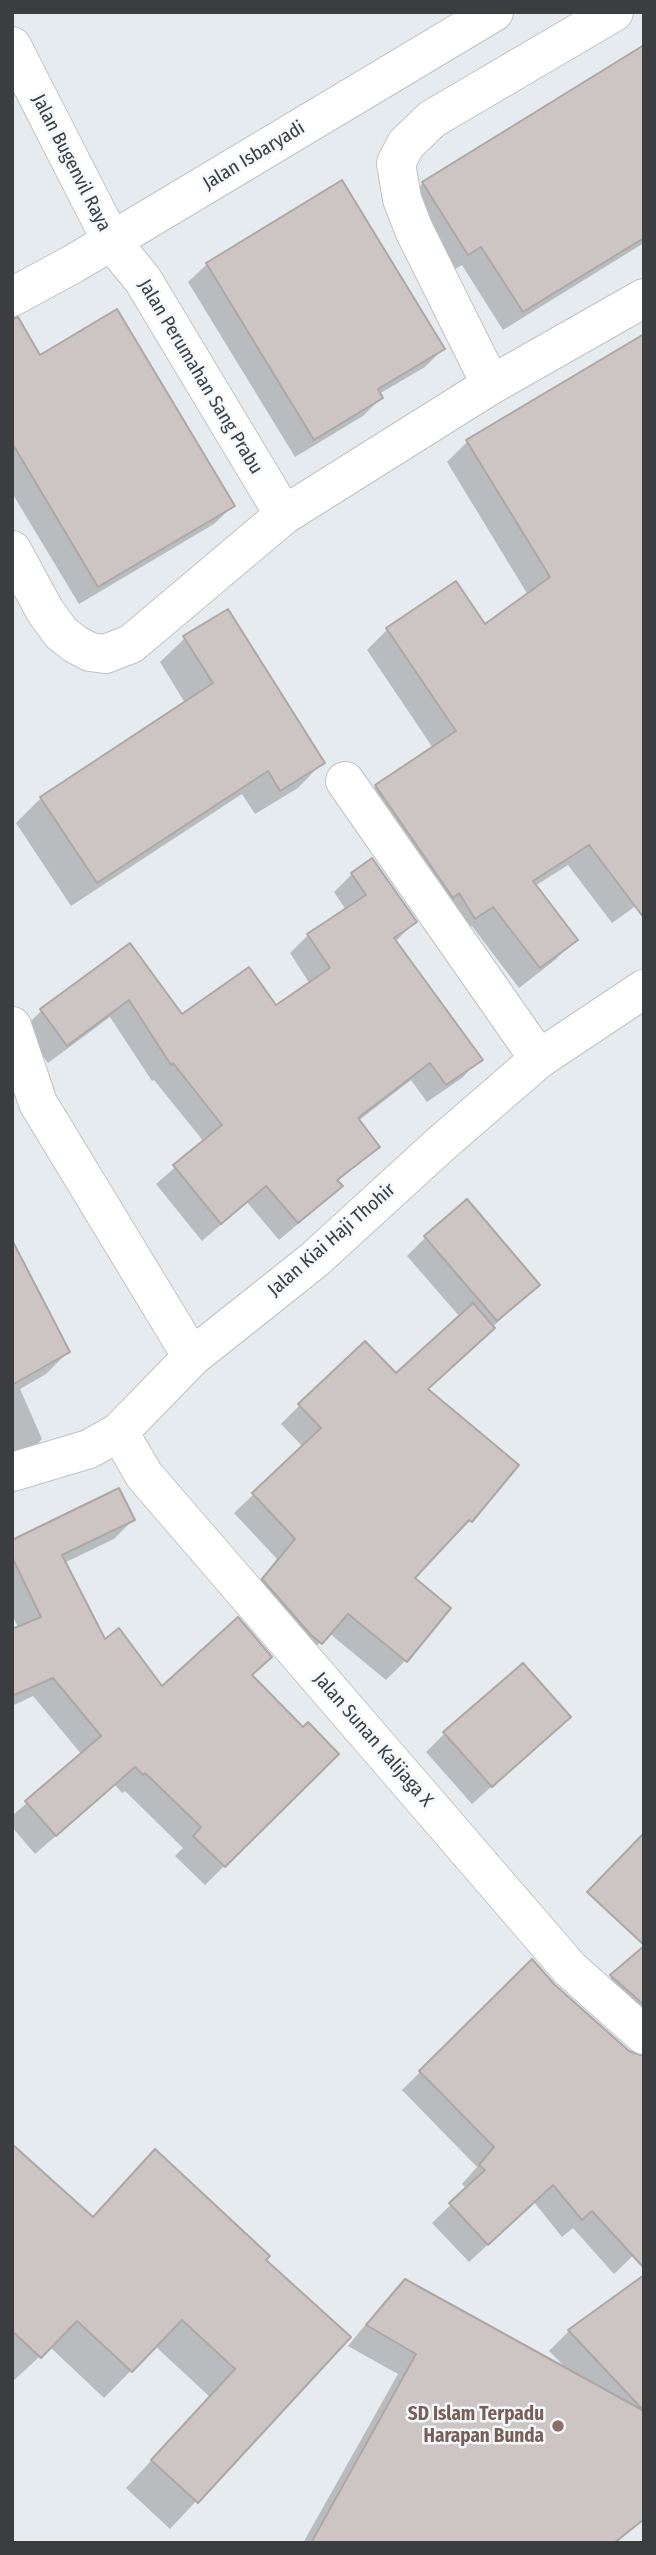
<!DOCTYPE html>
<html>
<head>
<meta charset="utf-8">
<style>
  body { margin:0 }
  #map { position:relative; width:656px; height:2555px; overflow:hidden; background:#e6ebef; font-family:"Fira Sans Condensed",sans-serif }
  canvas { display:block }
  .frame { position:absolute; inset:0; border:14px solid #3b3d3e; pointer-events:none }
</style>
</head>
<body>
<div id="map">
<canvas width="656" height="2555"></canvas>
<div class="frame"></div>
</div>
<script>
const c = document.querySelector('canvas').getContext('2d');
c.lineJoin = 'round';
function paint(path, color) {
  c.fillStyle = color;
  c.fill(path, 'evenodd');
}
function poly(rows) {
  const path = new Path2D();
  for (const r of rows) {
    path.moveTo(r[0], r[1]);
    for (let i = 2; i < r.length; i += 2) path.lineTo(r[i], r[i + 1]);
  }
  return path;
}
function stroke(path, color, width, dash) {
  c.strokeStyle = color;
  c.lineWidth = width;
  c.lineCap = dash ? 'butt' : 'round';
  c.setLineDash(dash || []);
  c.stroke(path);
}
function label(font, color, halo, rows, align = 'center') {
  c.font = font + ' "Fira Sans Condensed",sans-serif';
  c.lineWidth = 5;
  c.setLineDash([]);
  c.textBaseline = 'middle';
  c.strokeStyle = halo;
  c.fillStyle = color;
  for (const [text, x, y, turn = 0] of rows) {
    c.save();
    c.translate(x, y);
    c.rotate((+turn || 0) * Math.PI / 180);
    c.textAlign = isNaN(turn) ? turn : align;
    if (halo) c.strokeText(text, 0, 0);
    c.fillText(text, 0, 0);
    c.restore();
  }
}
const shadow = poly([
  [644,47,644,243,503,330,462,265,448,273,404,202,423,183],
  [207,264,443,349,425,367,379,394,381,398,363,416,295,457,188,282],
  [644,335,644,900,612,923,568,865,535,886,575,940,555,960,519,988,472,926,454,938,355,807,376,786,433,748,367,650,387,630,485,626,528,595,447,462,467,442],
  [12,354,40,357,233,506,214,524,79,604,12,493],
  [185,638,322,763,298,788,255,814,242,794,71,906,16,823,41,798,185,703,160,662],
  [352,874,415,922,395,942,480,1059,462,1078,427,1102,411,1080,358,1121,378,1146,337,1182,340,1186,322,1204,279,1240,247,1202,202,1241,156,1184,204,1142,154,1080,152,1081,110,1017,48,1063,23,1029,41,1011,130,946,182,1016,275,1007,310,984,290,953,308,935,346,910,334,892],
  [426,1237,538,1284,426,1390,517,1465,470,1521,451,1540,450,1539,413,1578,448,1609,405,1661,386,1680,329,1633,302,1662,245,1599,277,1559,234,1513,303,1447,281,1424,300,1405,396,1376,460,1317,407,1256],
  [12,1244,68,1352,46,1374,20,1389,42,1439,21,1461,12,1463],
  [133,1520,114,1539,64,1563,104,1641,162,1689,250,1676,303,1729,337,1754,205,1885,175,1856,183,1848,125,1791,122,1793,115,1785,35,1854,12,1827,12,1816,82,1755,33,1696,12,1706,12,1631,19,1629,12,1615,12,1542],
  [569,1717,472,1804,426,1752,445,1733],
  [644,1948,644,2033,594,1993],
  [532,1962,644,2245,614,2274,573,2228,562,2237,534,2202,469,2262,432,2223,467,2189,462,2184,477,2167,402,2090],
  [12,2146,92,2218,264,2260,349,2337,170,2529,126,2488,210,2397,155,2346,104,2398,50,2347,12,2382],
  [644,2277,644,2520,616,2543,303,2543,398,2374,348,2346,385,2301,405,2281,567,2369,549,2351,569,2331]
]);
const building = poly([
  [644,45,644,238,523,312,481,247,468,255,422,182,644,45],
  [342,180,445,349,378,389,383,398,314,440,206,263,342,180],
  [117,309,235,506,98,587,12,443,12,319,18,317,40,355,117,309],
  [644,334,644,918,589,845,533,881,578,940,540,968,493,907,475,919,459,893,453,898,375,785,456,731,386,628,456,581,485,624,550,577,466,440,644,334],
  [228,609,325,763,280,791,268,771,97,883,40,797,213,683,183,636,228,609],
  [372,858,417,922,394,938,483,1060,446,1085,430,1063,358,1118,380,1147,337,1180,343,1186,298,1223,266,1186,221,1224,173,1165,222,1125,173,1063,171,1065,129,1000,67,1046,40,1009,130,943,182,1014,249,967,276,1005,330,968,307,934,366,895,351,873,372,858],
  [467,1199,540,1285,497,1321,424,1236,467,1199],
  [12,1240,70,1352,12,1385,12,1240],
  [473,1303,495,1328,428,1389,519,1465,472,1522,469,1520,415,1578,451,1608,407,1662,348,1614,322,1644,311,1635,262,1579,295,1539,252,1493,321,1428,298,1404,365,1341,396,1373,473,1303],
  [119,1488,135,1520,62,1555,105,1639,119,1628,162,1686,238,1617,272,1657,252,1675,303,1727,308,1722,339,1754,225,1867,193,1836,201,1827,145,1773,143,1775,135,1767,56,1836,25,1801,101,1736,53,1678,12,1696,12,1629,41,1617,12,1557,12,1540,119,1488],
  [523,1663,571,1717,492,1787,443,1732,523,1663],
  [644,1833,644,1945,587,1892,644,1833],
  [644,1946,644,2005,610,1975,644,1946],
  [532,1959,555,1985,629,2051,644,2056,644,2268,592,2211,582,2220,553,2185,488,2245,449,2203,485,2170,479,2165,494,2147,419,2071,532,1959],
  [12,2144,93,2217,155,2149,270,2256,266,2260,351,2337,198,2503,151,2460,235,2369,182,2320,132,2372,77,2321,41,2358,12,2331,12,2144],
  [644,2275,644,2519,614,2543,311,2543,416,2354,366,2325,405,2279,644,2411,568,2330,644,2275]
]);
const minor = poly([
  [12,46,112,242,143,280,284,515],
  [12,297,73,264,494,12],
  [491,385,414,230,402,199,396,163,406,144,432,119,614,12],
  [12,550,45,611,61,633,75,644,90,652,105,654,131,644,284,515,491,385,644,298],
  [345,781,539,1059],
  [12,1026,38,1103,192,1357],
  [119,1432,144,1475,570,1969,644,2035],
  [12,1472,89,1449,119,1432,192,1357,314,1260,442,1143,539,1059,644,989]
]);
const markers = [
  [558,2426,7,"#8d6e63"]
];
const streetNames = [
  ["Jalan Isbaryadi",254,156,-31],
  ["Jalan Bugenvil Raya",71,163,63],
  ["Jalan Perumahan Sang Prabu",200,377,59],
  ["Jalan Kiai Haji Thohir",332,1240,-41],
  ["Jalan Sunan Kalijaga X",373,1740,49]
];
const educationNames = [
  ["SD Islam Terpadu",544,2415],
  ["Harapan Bunda",544,2437]
];
paint(shadow, '#0003');
paint(building, '#ccc5c4');
stroke(building, '#ada7a6', 2);
stroke(minor, '#bec3c7', 40);
stroke(minor, '#fff', 38);
for (const [x, y, r, color] of markers) {
  const dot = new Path2D();
  dot.arc(x, y, r, 0, 2 * Math.PI);
  c.fillStyle = color;
  c.fill(dot);
  stroke(dot, '#f3f8fc', 2.5);
}
label('19px', '#3b3d3e', '#f3f8fc', streetNames);
label('bold 19px', '#785e54', '#f3f8fc', educationNames, 'right');
</script>
</body>
</html>
